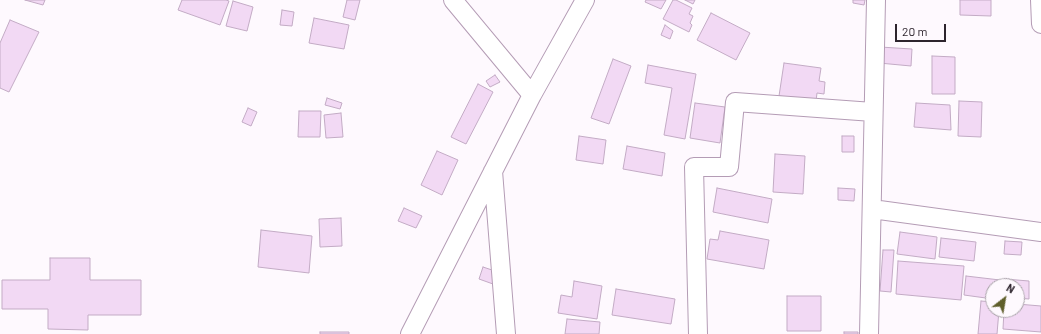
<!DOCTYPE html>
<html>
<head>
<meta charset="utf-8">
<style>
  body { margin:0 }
  #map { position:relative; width:1041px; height:334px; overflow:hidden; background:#fef9fe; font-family:Barlow,sans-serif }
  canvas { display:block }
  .north { position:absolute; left:985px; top:278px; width:40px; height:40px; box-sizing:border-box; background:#fef9fe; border:1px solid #aaa4aa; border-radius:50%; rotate:31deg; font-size:11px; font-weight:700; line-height:16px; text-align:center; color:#2d242d }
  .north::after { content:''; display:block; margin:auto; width:14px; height:18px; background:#5f5e2b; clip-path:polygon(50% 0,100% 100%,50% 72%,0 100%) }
  .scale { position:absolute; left:895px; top:24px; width:51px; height:18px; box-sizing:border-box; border:2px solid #2d242d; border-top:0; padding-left:5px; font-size:12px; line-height:14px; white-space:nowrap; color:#2d242d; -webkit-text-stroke:3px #fef9fe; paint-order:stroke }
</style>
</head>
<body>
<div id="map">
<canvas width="1041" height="334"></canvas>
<div class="north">N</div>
<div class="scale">20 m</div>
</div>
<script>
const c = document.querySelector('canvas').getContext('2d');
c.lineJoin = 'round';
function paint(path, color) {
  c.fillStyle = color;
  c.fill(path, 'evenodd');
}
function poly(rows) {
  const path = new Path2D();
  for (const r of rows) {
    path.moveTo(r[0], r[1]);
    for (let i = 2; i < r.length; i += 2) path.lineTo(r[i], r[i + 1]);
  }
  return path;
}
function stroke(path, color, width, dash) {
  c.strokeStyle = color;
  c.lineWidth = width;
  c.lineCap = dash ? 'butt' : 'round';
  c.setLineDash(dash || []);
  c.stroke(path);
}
const building = poly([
  [25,0,45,0,43,5,25,0],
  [182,0,226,0,229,1,220,25,178,10,182,0],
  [347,0,360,0,355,20,343,17,347,0],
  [646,0,666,0,661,9,645,2,646,0],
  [673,0,676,0,692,8,689,14,693,16,690,23,692,25,689,32,663,19,673,0],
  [685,0,695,0,693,4,685,0],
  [853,0,865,0,864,5,853,3,853,0],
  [960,0,991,0,991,16,960,15,960,0],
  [233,1,253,7,247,31,226,26,233,1],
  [282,10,294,12,292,26,280,25,282,10],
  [711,13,750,33,736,60,697,40,711,13],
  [314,18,349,25,344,49,309,43,314,18],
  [10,20,39,32,9,92,0,88,0,43,10,20],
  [665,25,673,31,670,39,661,35,665,25],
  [880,47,912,49,911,66,879,63,880,47],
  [932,56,955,57,955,94,932,94,932,56],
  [613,59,631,66,609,124,591,118,613,59],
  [784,63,821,68,819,81,825,82,824,94,817,93,816,101,779,96,784,63],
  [648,65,696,74,685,139,664,135,672,88,645,83,648,65],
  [495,75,500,82,490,87,486,81,495,75],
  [478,84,493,92,466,144,451,137,478,84],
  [327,98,342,103,340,109,325,105,327,98],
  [959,101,982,102,981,137,958,136,959,101],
  [695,103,725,107,720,143,690,138,695,103],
  [916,103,950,105,951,130,914,127,916,103],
  [248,108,257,112,251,126,242,122,248,108],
  [299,111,321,111,320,137,298,137,299,111],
  [341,113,343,137,326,138,324,115,341,113],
  [579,136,606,140,603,164,576,160,579,136],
  [842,136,854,136,854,152,842,152,842,136],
  [627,146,665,153,662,176,623,169,627,146],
  [437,151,458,160,442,195,421,185,437,151],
  [775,154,805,156,803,194,773,192,775,154],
  [717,188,772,199,768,223,713,212,717,188],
  [838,188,855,189,854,201,838,200,838,188],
  [404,208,422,216,416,228,398,221,404,208],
  [341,218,342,246,320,247,319,219,341,218],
  [261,230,312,236,309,273,258,267,261,230],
  [720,231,769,240,764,269,707,259,710,239,718,240,720,231],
  [900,232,937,237,935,259,897,254,900,232],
  [941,238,976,242,974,261,939,257,941,238],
  [1005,241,1022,242,1021,255,1004,254,1005,241],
  [883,250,894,250,891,292,880,291,883,250],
  [50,258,90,258,90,280,141,280,141,315,88,315,88,330,48,329,48,309,2,309,2,280,50,280,50,258],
  [898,261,964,266,961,300,896,294,898,261],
  [483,267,498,272,493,284,479,279,483,267],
  [966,276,1000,280,1000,286,993,286,993,299,964,295,966,276],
  [1005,279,1029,281,1029,299,1017,298,1017,286,1004,286,1005,279],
  [574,281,602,286,597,319,558,313,561,295,572,297,574,281],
  [616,289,675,299,671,324,612,315,616,289],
  [787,296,821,296,821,331,787,331,787,296],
  [981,301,993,302,993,310,999,310,997,334,978,334,981,301],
  [1017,304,1041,306,1041,332,1003,329,1004,310,1017,310,1017,304],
  [567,319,600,322,599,334,565,334,567,319],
  [320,332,349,332,349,334,320,334,320,332],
  [844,332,858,332,858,334,844,334,844,332]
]);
const street = poly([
  [453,0,532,95],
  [1040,0,1041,24],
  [493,171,506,334],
  [872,209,1041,232],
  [410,334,532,95,585,0],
  [698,334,694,167,729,167,735,102,873,112],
  [869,334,876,0]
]);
paint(building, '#f2d9f4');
stroke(building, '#c3abc5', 1);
stroke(street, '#b49cb5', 20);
stroke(street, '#fff', 18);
</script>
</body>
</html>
